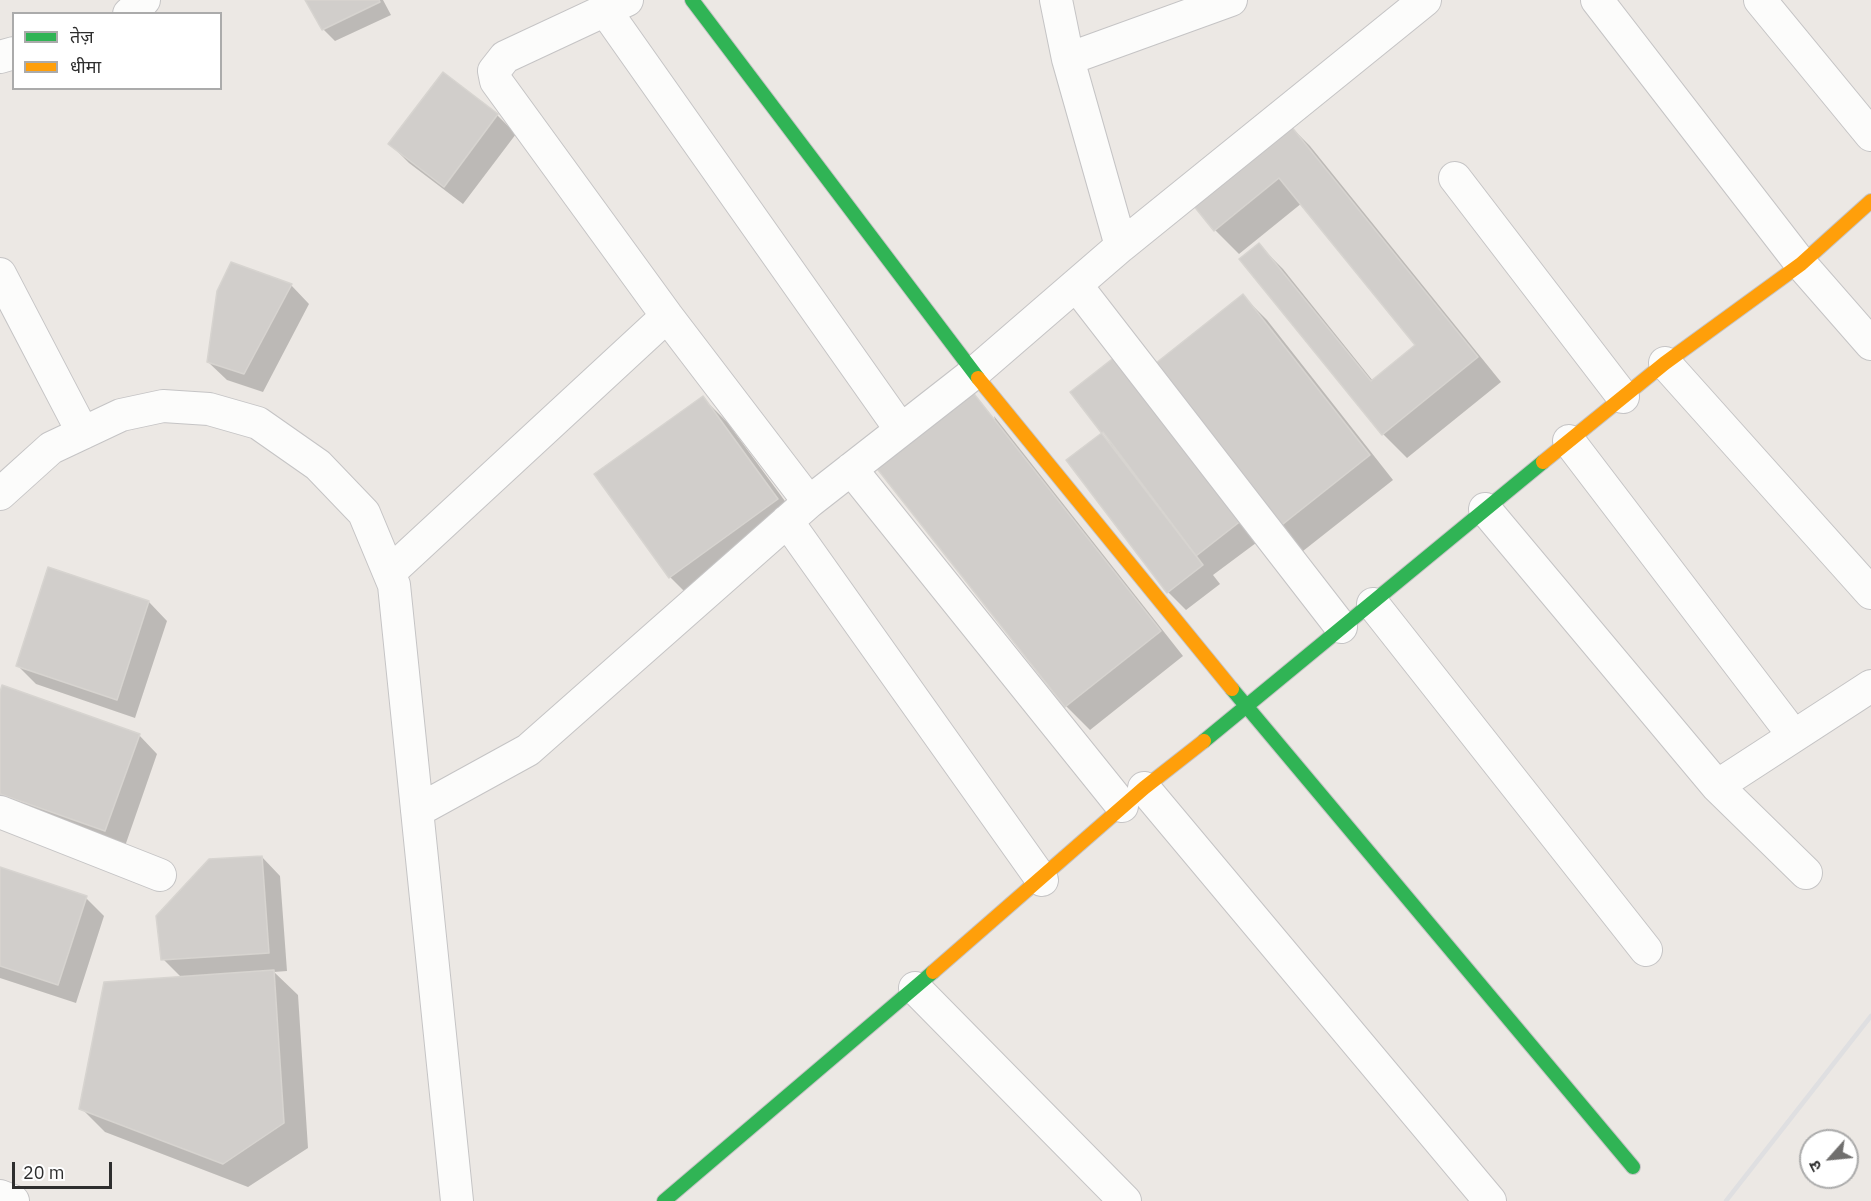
<!DOCTYPE html>
<html>
<head>
<meta charset="utf-8">
<style>
  body { margin:0 }
  #map { position:relative; width:1871px; height:1201px; overflow:hidden; background:#ece8e4; font-family:"IBM Plex Sans","Noto Sans Devanagari",sans-serif }
  canvas { display:block }
  .legend { position:absolute; left:12px; top:12px; width:210px; height:78px; box-sizing:border-box; background:#fff; border:2px solid #ababab; margin:0; padding:8px 10px; list-style:none; font-size:18px; color:#2e2e2e }
  .legend li { display:flex; align-items:center; gap:12px; height:30px }
  .legend b { width:30px; border:2px solid #ababab }
  .north { position:absolute; left:1799px; top:1129px; width:60px; height:60px; box-sizing:border-box; background:#fff; border:2px solid #ababab; border-radius:50%; rotate:243deg; font-size:16px; font-weight:700; line-height:24px; text-align:center; color:#2e2e2e }
  .north::after { content:''; display:block; margin:auto; width:21px; height:27px; background:#706f6e; clip-path:polygon(50% 0,100% 100%,50% 72%,0 100%) }
  .scale { position:absolute; left:12px; top:1162px; width:100px; height:27px; box-sizing:border-box; border:3px solid #2e2e2e; border-top:0; padding-left:8px; font-size:18px; line-height:21px; white-space:nowrap; color:#2e2e2e; -webkit-text-stroke:4px #fff; paint-order:stroke }
</style>
</head>
<body>
<div id="map">
<canvas width="1871" height="1201"></canvas>
<ul class="legend">
<li><b style="height:8px;background:#30b455"></b>तेज़</li>
<li><b style="height:8px;background:#ff9f0a"></b>धीमा</li>
</ul>
<div class="north">उ</div>
<div class="scale">20 m</div>
</div>
<script>
const c = document.querySelector('canvas').getContext('2d');
c.lineJoin = 'round';
function paint(path, color) {
  c.fillStyle = color;
  c.fill(path, 'evenodd');
}
function poly(rows) {
  const path = new Path2D();
  for (const r of rows) {
    path.moveTo(r[0], r[1]);
    for (let i = 2; i < r.length; i += 2) path.lineTo(r[i], r[i + 1]);
  }
  return path;
}
function stroke(path, color, width, dash) {
  c.strokeStyle = color;
  c.lineWidth = width;
  c.lineCap = dash ? 'butt' : 'round';
  c.setLineDash(dash || []);
  c.stroke(path);
}
const shadow = poly([
  [307,0,383,0,391,15,335,41,323,29],
  [443,74,497,115,516,134,463,204,409,163,390,144],
  [1286,122,1310,146,1501,382,1407,458,1383,434,1241,259,1259,245,1283,269,1373,381,1417,345,1302,203,1239,254,1215,230],
  [291,285,309,304,263,392,227,380,208,362],
  [1243,296,1267,320,1393,480,1303,551,1279,527],
  [1134,376,1260,540,1213,575,1220,584,1186,610,1168,592,1106,432],
  [703,398,727,422,801,523,694,601,670,577],
  [994,416,1183,656,1090,730,1066,706],
  [49,569,149,602,167,621,135,718,36,684,17,665],
  [0,696,139,735,157,754,124,849,0,805],
  [262,857,280,876,287,971,274,972,298,995,308,1148,248,1187,105,1132,81,1108,182,978,163,959],
  [0,869,86,898,104,916,76,1003,0,978]
]);
const building = poly([
  [305,0,379,0,380,2,322,30,305,0],
  [443,72,498,114,444,187,388,144,443,72],
  [1286,120,1478,357,1382,435,1239,259,1259,243,1371,381,1415,345,1279,178,1214,231,1189,200,1286,120],
  [231,262,292,284,244,374,207,362,217,291,231,262],
  [1243,294,1370,455,1278,528,1151,367,1243,294],
  [1116,356,1242,520,1196,556,1070,392,1116,356],
  [971,390,1161,631,1065,707,875,466,971,390],
  [703,396,778,499,669,578,594,474,703,396],
  [1103,432,1203,565,1167,593,1066,460,1103,432],
  [48,567,149,601,117,700,16,666,48,567],
  [2,685,140,734,105,831,0,794,0,692,2,685],
  [262,856,269,953,161,960,156,916,209,859,262,856],
  [0,867,87,896,58,985,0,966,0,867],
  [274,970,284,1123,223,1164,79,1109,104,982,274,970]
]);
const street = poly([
  [627,0,505,57,494,71,496,81,667,316,809,502],
  [1056,0,1068,59,1121,246],
  [1597,0,1801,264,1871,344],
  [1760,0,1871,135],
  [605,10,901,430],
  [129,14,144,0],
  [0,57,14,53],
  [1068,59,1231,0],
  [1455,178,1623,397],
  [0,274,83,433],
  [1076,285,1341,627],
  [1665,363,1871,593],
  [1569,441,1794,736],
  [851,469,1122,806],
  [0,494,51,448,121,415,163,406,209,409,258,423,318,465,364,513,394,585,457,1201],
  [1485,509,1717,786,1806,873],
  [787,521,1042,880],
  [389,573,667,316],
  [1373,604,1646,950],
  [1717,786,1871,686],
  [1144,788,1490,1201],
  [417,811,528,750,809,502,974,373,1121,246,1425,0],
  [0,812,160,875],
  [915,988,1125,1201],
  [0,1196,13,1201]
]);
const fast = poly([
  [692,0,978,378],
  [1232,689,1633,1167],
  [1204,741,1543,462],
  [664,1201,933,972]
]);
const slow = poly([
  [978,378,1232,689],
  [1543,462,1665,363,1801,264,1871,201],
  [933,972,1144,788,1204,741]
]);
const rail = poly([
  [1726,1201,1871,1016]
]);
paint(shadow, '#0003');
paint(building, '#d1cecb');
stroke(building, '#d7d4d0', 1.5);
stroke(street, '#c5c4c5', 34);
stroke(fast, '#c5c4c5', 16);
stroke(slow, '#c5c4c5', 16);
stroke(street, '#fcfcfb', 32);
stroke(fast, '#30b455', 14);
stroke(slow, '#ff9f0a', 14);
stroke(rail, '#dfdfe1', 4.5);
</script>
</body>
</html>
